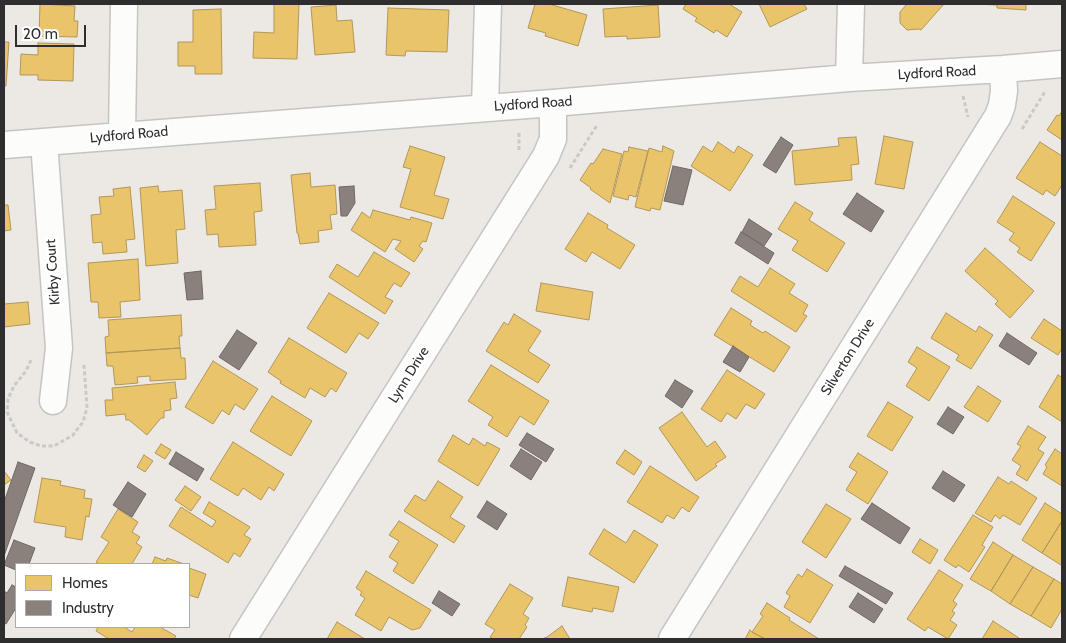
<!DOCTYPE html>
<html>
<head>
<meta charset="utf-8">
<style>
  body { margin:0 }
  #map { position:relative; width:1066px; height:643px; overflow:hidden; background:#ece8e4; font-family:Cabin,sans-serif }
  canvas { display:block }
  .frame { position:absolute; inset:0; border:5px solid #2e2e2e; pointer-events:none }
  .legend { position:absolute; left:15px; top:563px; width:175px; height:65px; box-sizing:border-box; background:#fff; border:1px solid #ababab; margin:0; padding:6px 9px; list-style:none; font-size:15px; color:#2e2e2e }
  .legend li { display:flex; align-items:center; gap:10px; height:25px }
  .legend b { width:25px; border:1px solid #ababab }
  .scale { position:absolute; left:15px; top:25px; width:71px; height:22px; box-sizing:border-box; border:2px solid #2e2e2e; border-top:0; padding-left:6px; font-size:15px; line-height:18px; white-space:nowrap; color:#2e2e2e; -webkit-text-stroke:4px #fff; paint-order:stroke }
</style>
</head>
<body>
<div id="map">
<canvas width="1066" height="643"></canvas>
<div class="frame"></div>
<ul class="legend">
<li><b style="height:14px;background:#e9c46a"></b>Homes</li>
<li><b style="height:14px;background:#8a817c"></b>Industry</li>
</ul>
<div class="scale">20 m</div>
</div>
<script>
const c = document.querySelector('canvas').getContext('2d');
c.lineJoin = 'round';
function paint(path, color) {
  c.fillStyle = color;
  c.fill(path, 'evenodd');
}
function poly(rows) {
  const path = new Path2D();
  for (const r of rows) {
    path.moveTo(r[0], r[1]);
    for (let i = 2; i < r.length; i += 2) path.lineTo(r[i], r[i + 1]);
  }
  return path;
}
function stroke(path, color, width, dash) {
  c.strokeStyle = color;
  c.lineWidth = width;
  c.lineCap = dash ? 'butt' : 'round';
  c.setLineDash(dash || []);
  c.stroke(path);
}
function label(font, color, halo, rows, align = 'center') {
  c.font = font + ' Cabin,sans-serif';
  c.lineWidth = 5;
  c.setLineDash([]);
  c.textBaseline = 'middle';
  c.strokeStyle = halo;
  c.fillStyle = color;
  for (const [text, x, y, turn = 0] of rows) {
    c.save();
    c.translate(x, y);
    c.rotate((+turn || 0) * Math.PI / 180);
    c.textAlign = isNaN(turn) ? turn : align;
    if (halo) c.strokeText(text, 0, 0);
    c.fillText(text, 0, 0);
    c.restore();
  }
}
const homes = poly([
  [40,4,75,6,74,21,78,21,77,37,39,36,40,4],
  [274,4,299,4,297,59,253,58,254,32,274,33,274,4],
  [535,4,549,4,587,15,578,46,545,36,546,33,528,28,535,4],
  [686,4,729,4,742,12,727,37,716,30,714,33,695,21,697,18,683,9,686,4],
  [759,4,804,4,807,9,770,27,759,4],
  [907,4,944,4,921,30,919,29,907,30,900,23,900,12,907,4],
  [974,4,1026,4,1026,10,997,8,997,5,974,4],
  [336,5,337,21,352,20,355,52,315,55,311,7,336,5],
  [658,5,660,37,627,39,627,36,605,37,603,9,658,5],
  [388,8,449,10,447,52,406,51,405,56,386,55,388,8],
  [221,9,222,74,195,74,195,66,178,66,178,42,193,42,193,10,221,9],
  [4,42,9,42,6,86,4,86,4,42],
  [38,43,74,44,73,81,38,80,38,75,20,75,21,54,38,55,38,43],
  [1062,111,1062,140,1047,130,1057,115,1059,116,1062,111],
  [884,136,913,142,904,189,875,184,884,136],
  [856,137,859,164,851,165,852,180,795,185,792,151,839,146,838,138,856,137],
  [718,142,734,153,738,146,753,155,730,191,691,166,703,146,712,152,718,142],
  [1040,142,1062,156,1062,185,1055,196,1046,190,1043,195,1016,178,1040,142],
  [410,146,445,157,434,195,449,199,443,219,400,207,411,169,403,167,410,146],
  [663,146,674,151,660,210,651,208,650,211,635,207,649,148,662,152,663,146],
  [629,147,648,151,636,197,629,195,628,200,613,196,624,151,628,152,629,147],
  [603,149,622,154,610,203,590,189,591,188,580,180,591,163,593,164,603,149],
  [310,173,311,187,335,185,337,214,330,215,332,229,318,231,319,242,300,244,298,233,297,233,291,175,310,173],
  [260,183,262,211,254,212,256,245,219,247,218,234,207,235,205,210,216,209,214,186,260,183],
  [158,186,159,192,182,190,185,229,176,230,178,263,146,266,140,188,158,186],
  [130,187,135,239,126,240,127,252,103,254,102,242,93,243,91,215,101,214,99,197,114,196,113,189,130,187],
  [1013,196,1055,223,1031,261,1017,252,1020,248,1009,240,1014,233,997,222,1013,196],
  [795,202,813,213,809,220,845,243,827,272,792,250,798,241,778,229,795,202],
  [4,205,8,205,11,230,4,231,4,205],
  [373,210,410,220,411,217,432,223,426,242,423,241,419,246,423,249,414,262,395,249,401,241,393,239,385,252,351,230,362,212,370,218,373,210],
  [588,213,608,225,607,228,635,245,620,269,592,252,586,262,565,249,588,213],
  [985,248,1034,291,1010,318,995,304,998,301,965,271,985,248],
  [374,252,410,273,401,287,394,283,385,297,393,301,385,314,329,277,337,264,358,277,374,252],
  [138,259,140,300,120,302,121,317,99,318,98,302,91,302,88,263,138,259],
  [770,268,795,284,789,293,808,305,803,314,807,316,796,332,731,291,740,276,758,287,770,268],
  [541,283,593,292,589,320,536,311,541,283],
  [329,293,379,323,368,339,359,333,346,353,307,328,329,293],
  [28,302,30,324,4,327,4,304,28,302],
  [731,308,752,321,750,325,763,333,765,331,790,347,774,372,714,335,731,308],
  [946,313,976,332,979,326,993,335,971,369,956,360,959,355,931,338,946,313],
  [514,314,541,331,528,351,550,365,538,383,486,351,504,322,508,325,514,314],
  [181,315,182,336,179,336,180,348,106,353,105,337,109,336,108,320,181,315],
  [1044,319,1062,331,1062,348,1058,355,1031,338,1044,319],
  [289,338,347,373,336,392,331,388,325,397,310,388,305,398,280,383,281,381,268,372,289,338],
  [917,347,950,367,929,401,906,386,917,368,908,362,917,347],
  [180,348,181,358,185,358,186,379,150,381,150,376,137,377,138,383,115,385,113,366,107,366,106,353,180,348],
  [213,361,258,389,244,410,235,404,229,415,222,410,213,424,185,407,213,361],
  [491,365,549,401,534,425,520,416,507,437,488,425,493,417,468,401,491,365],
  [727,370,765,394,755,409,746,404,736,419,727,413,721,422,701,409,727,370],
  [1058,375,1061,377,1062,375,1062,422,1039,407,1058,375],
  [175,382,177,398,170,399,171,410,164,411,164,418,161,418,147,435,129,420,126,420,125,414,106,416,105,400,113,400,112,388,175,382],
  [978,386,1001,401,988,422,964,407,978,386],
  [272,396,312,421,291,456,250,431,272,396],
  [888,402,913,417,892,451,867,436,888,402],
  [682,412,707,447,715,441,726,457,715,464,717,466,696,481,659,428,682,412],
  [1028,426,1046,437,1038,449,1044,453,1027,481,1016,474,1021,466,1012,460,1021,446,1017,444,1028,426],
  [453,435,469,445,473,438,485,446,487,442,500,449,478,486,438,461,453,435],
  [233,442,284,474,274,491,269,487,261,500,243,488,238,496,210,479,233,442],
  [161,444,171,450,165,459,155,453,161,444],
  [1055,449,1062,454,1062,486,1043,474,1047,467,1045,465,1055,449],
  [625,450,642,462,634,475,616,463,625,450],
  [858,453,888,472,868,504,846,490,857,472,849,467,858,453],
  [144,455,153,461,145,472,137,467,144,455],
  [650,466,699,497,689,512,682,507,674,519,667,515,662,523,627,502,650,466],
  [4,471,11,480,4,485,4,471],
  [998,477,1009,484,1011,481,1037,498,1020,525,1003,515,1000,519,995,515,991,522,975,513,998,477],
  [42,478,61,481,60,485,85,490,84,498,92,499,89,517,86,516,82,540,65,537,66,527,34,522,42,478],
  [438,481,463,497,450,517,465,526,454,543,404,511,415,495,425,501,438,481],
  [185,486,201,497,191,511,175,500,185,486],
  [209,502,250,527,244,535,251,539,240,557,234,553,228,563,169,526,181,507,212,527,216,521,203,513,209,502],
  [1045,503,1062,514,1062,521,1042,553,1022,540,1045,503],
  [826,504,851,519,826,558,802,542,826,504],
  [118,509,138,522,132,532,140,537,136,543,142,547,132,564,100,564,96,562,109,542,101,537,118,509],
  [973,515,993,527,982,545,985,547,969,572,958,565,956,568,944,560,973,515],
  [399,521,438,545,413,584,393,571,398,563,389,557,399,541,389,535,399,521],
  [1062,521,1062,564,1061,565,1042,553,1062,521],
  [604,529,626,543,634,530,658,545,634,583,589,554,604,529],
  [920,539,938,550,930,564,912,552,920,539],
  [993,542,1013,555,991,591,970,579,993,542],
  [1013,555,1033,567,1010,604,991,591,1013,555],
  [155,557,166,561,167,558,184,564,152,564,155,557],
  [1033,567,1054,579,1031,616,1010,604,1033,567],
  [189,568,206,574,198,598,189,595,189,568],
  [807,569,833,585,810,623,784,607,790,596,786,593,798,574,802,577,807,569],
  [939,570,963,585,953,601,957,604,952,611,955,613,950,620,957,625,948,639,928,627,925,631,907,619,939,570],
  [366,571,431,610,420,628,412,630,389,617,381,631,355,615,365,598,360,595,362,592,356,588,366,571],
  [568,577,619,587,613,612,593,608,592,612,562,606,568,577],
  [1054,579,1062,584,1062,609,1051,628,1031,616,1054,579],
  [510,584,533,598,523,614,529,618,525,625,527,627,519,639,494,639,490,637,495,630,485,624,510,584],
  [767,603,790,618,789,620,819,639,765,639,752,632,763,616,760,614,767,603],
  [993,621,1019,638,1018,639,982,639,993,621],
  [337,622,365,639,327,639,337,622],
  [562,626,570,639,542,639,547,637,562,626],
  [98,627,124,627,132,632,135,627,160,627,176,636,174,639,109,639,96,631,98,627],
  [750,630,752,632,765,639,745,639,750,630]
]);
const industry = poly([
  [781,137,793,145,776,173,763,165,781,137],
  [673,166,692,170,683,205,664,201,673,166],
  [354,186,355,203,347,216,341,216,339,187,354,186],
  [857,193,884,211,871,232,843,214,857,193],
  [749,219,772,234,764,246,742,232,749,219],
  [741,232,774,253,768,264,735,243,741,232],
  [201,271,203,299,187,300,184,273,201,271],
  [237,330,257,343,239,370,219,357,237,330],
  [1007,333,1037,353,1029,365,999,346,1007,333],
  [733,346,749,357,740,372,723,362,733,346],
  [675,380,693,391,682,408,665,396,675,380],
  [948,407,964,417,953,434,937,424,948,407],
  [527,433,554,449,546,462,519,445,527,433],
  [521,449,542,462,531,480,510,466,521,449],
  [176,452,204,469,197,481,169,464,176,452],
  [18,462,35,468,4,556,4,502,18,462],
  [943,471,965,485,954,502,932,488,943,471],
  [128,482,146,494,132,517,113,505,128,482],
  [487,501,507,514,497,530,477,517,487,501],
  [872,503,910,528,900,544,861,519,872,503],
  [14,540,35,548,29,564,16,564,16,570,4,565,14,540],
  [845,566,893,593,886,604,839,576,845,566],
  [12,585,16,587,16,608,6,624,4,623,4,591,7,593,12,585],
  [439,591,460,604,452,616,432,603,439,591],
  [858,593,883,609,874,623,849,607,858,593]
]);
const path = poly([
  [963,96,968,117],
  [1022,129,1046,90],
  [519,150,519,131],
  [570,168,597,125],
  [31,360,26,371,14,386,8,399,7,412,17,433,30,442,41,446,54,446,61,442,73,435,83,422,87,408,84,365]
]);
const minor = poly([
  [849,78,851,4],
  [485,107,488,4],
  [122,135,124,4],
  [44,142,59,348,53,401],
  [4,145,553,103,849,78,1003,69,1062,64],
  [243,639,546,156,553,139,553,103],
  [672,639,998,116,1002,105,1004,91,1003,69]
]);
const streetNames = [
  ["Lydford Road",937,73,-3],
  ["Lydford Road",533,104,-4],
  ["Lydford Road",129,135,-5],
  ["Kirby Court",53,272,-94],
  ["Silverton Drive",848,357,-58],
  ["Lynn Drive",409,375,-58]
];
paint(homes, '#e9c46a');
stroke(homes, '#b19758', 1);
paint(industry, '#8a817c');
stroke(industry, '#6e6865', 1);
stroke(minor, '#c5c4c5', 29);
stroke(path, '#c9c9c8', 3, [4, 2.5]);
stroke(minor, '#fcfcfb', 26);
label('14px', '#2e2e2e', '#fff', streetNames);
</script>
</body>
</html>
